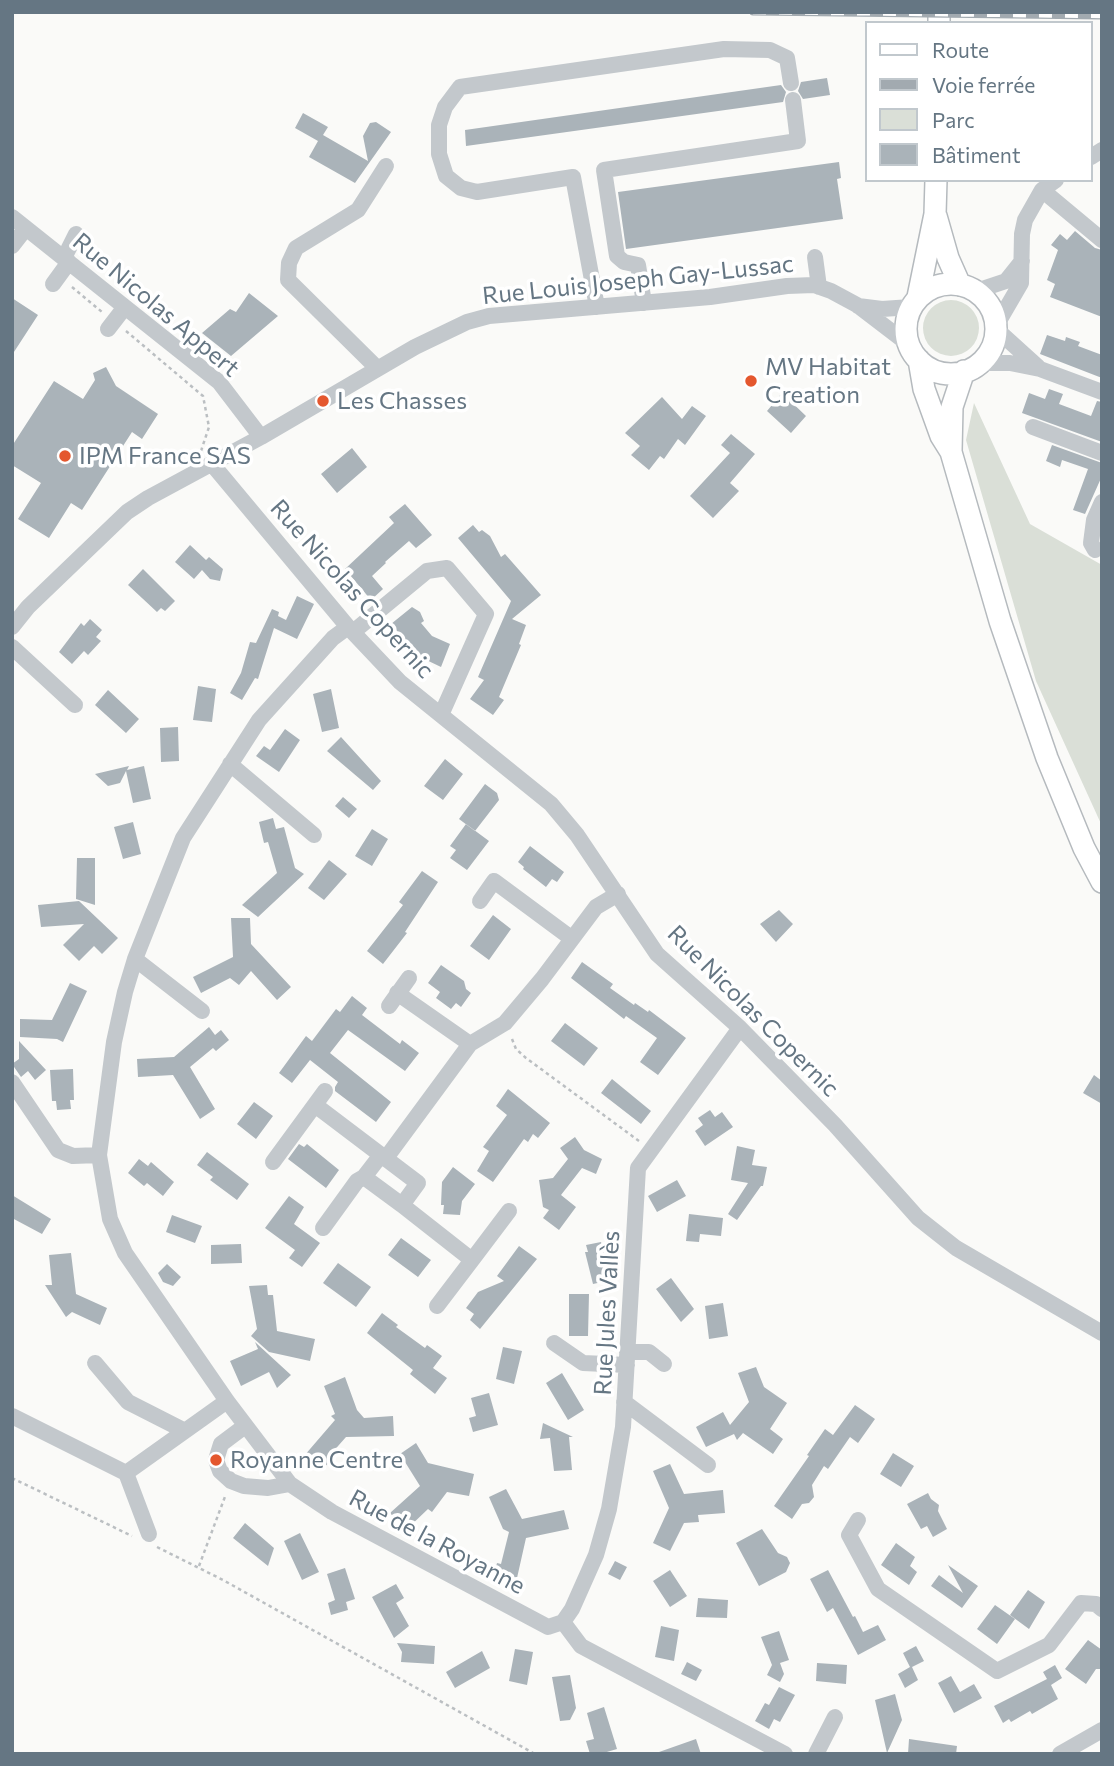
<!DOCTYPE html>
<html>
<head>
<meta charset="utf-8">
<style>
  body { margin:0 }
  #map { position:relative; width:1114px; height:1766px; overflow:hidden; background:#fafaf8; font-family:Commissioner,sans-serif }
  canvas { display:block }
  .frame { position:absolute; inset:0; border:14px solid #657683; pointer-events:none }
  .legend { position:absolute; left:865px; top:21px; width:228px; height:161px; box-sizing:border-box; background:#fff; border:2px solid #c1c8cd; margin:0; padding:9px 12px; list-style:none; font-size:21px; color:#657683 }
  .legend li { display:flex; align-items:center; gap:14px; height:35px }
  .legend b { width:35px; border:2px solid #c1c8cd }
</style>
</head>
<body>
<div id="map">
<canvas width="1114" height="1766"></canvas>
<div class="frame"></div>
<ul class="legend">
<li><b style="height:9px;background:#fff"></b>Route</li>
<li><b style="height:9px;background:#a2aab0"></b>Voie ferrée</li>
<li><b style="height:19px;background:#dadfd7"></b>Parc</li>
<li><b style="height:19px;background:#aab3b9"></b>Bâtiment</li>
</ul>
</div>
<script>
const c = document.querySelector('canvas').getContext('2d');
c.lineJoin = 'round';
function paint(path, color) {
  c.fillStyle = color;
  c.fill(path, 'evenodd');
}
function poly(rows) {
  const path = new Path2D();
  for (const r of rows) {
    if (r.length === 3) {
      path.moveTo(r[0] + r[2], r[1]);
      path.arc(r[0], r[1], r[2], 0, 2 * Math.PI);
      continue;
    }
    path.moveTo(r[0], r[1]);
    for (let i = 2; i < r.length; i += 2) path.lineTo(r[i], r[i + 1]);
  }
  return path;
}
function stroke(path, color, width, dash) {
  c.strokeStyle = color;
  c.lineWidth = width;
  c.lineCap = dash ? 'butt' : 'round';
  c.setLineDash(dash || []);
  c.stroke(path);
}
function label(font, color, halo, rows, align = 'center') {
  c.font = font + ' Commissioner,sans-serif';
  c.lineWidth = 7;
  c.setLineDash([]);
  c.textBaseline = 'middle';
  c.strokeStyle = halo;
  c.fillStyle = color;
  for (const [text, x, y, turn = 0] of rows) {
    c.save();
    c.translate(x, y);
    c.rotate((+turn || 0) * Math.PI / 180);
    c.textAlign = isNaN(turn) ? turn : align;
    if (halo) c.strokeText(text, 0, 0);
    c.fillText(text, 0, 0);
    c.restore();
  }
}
const green = poly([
  [951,328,28],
  [974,403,1030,524,1102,565,1102,826,1036,681,966,440]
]);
const building = poly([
  [827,78,830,95,803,99,798,91,801,82],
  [781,85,786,92,783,102,466,146,465,130],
  [303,113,328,127,323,135,368,161,363,136,370,123,376,122,391,132,355,183,309,157,318,141,295,128],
  [839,162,841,178,837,179,843,219,626,249,618,192],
  [1075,231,1095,248,1102,250,1102,317,1050,297,1055,284,1047,280,1058,250,1051,245,1060,234,1067,240],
  [249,293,278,316,231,356,202,333,230,309,236,312],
  [12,298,38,315,12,355],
  [1047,335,1065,341,1066,337,1080,342,1078,346,1102,355,1102,378,1040,354],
  [106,367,116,386,158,414,142,439,132,432,82,510,71,503,49,538,18,519,41,483,12,465,12,446,54,381,83,399,95,380,93,373],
  [1049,389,1063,394,1059,404,1091,416,1097,401,1102,402,1102,442,1022,413,1029,393,1045,399],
  [782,393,806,416,791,433,767,411],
  [662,397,682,419,692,406,706,416,685,445,678,439,664,459,660,456,649,470,631,455,640,446,625,433],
  [731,434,755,454,730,483,739,491,713,518,690,496,730,453,721,445],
  [1052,445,1102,463,1102,476,1085,514,1073,510,1088,469,1062,460,1060,467,1046,461],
  [352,448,367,467,337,493,321,474],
  [405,504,432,535,416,548,409,541,385,562,386,563,372,576,383,589,371,600,345,569,394,523,389,517],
  [473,525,479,532,482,530,490,536,501,557,505,554,541,595,512,619,526,625,519,644,521,645,499,697,504,700,493,715,470,699,484,680,478,677,511,601,458,538],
  [190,545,206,560,209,557,223,569,220,581,210,579,202,570,194,579,175,562],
  [143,569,175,601,165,611,161,608,157,612,128,585],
  [297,596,314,604,297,639,274,628,258,679,255,678,242,700,230,693,241,673,250,642,256,643,272,609,279,612,278,616,286,620],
  [412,607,420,612,424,621,421,623,432,636,450,644,441,667,418,656,391,624],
  [90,619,102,630,96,637,101,641,88,655,84,651,72,664,59,652,81,623,84,626],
  [198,686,216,689,212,722,193,720],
  [331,689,339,728,322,732,313,694],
  [108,690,139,719,126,733,95,705],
  [178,727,179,761,161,762,160,728],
  [285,729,300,740,279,772,256,756,264,746,270,750],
  [341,737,381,781,373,790,327,751],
  [445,759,463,774,443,800,424,786],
  [129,766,127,770,144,766,151,799,133,803,126,771,120,783,108,786,95,774],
  [485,784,497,793,499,800,475,831,459,819],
  [343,797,357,809,349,818,335,806],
  [273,818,276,829,284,827,295,868,304,874,258,917,242,905,277,873,268,842,264,843,259,822],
  [133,822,141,854,123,859,114,827],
  [466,824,489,841,467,870,450,858,456,850,450,846],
  [372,829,388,839,372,866,355,856],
  [530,846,564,872,557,882,552,879,546,887,523,869,524,867,518,862],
  [77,858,95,858,95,905,76,899],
  [329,860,347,874,324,900,308,888],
  [422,871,438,882,405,932,407,933,383,964,367,951,403,905,399,902],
  [79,901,118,938,102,954,94,946,79,961,63,945,84,924,41,927,38,905],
  [779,910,793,924,776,942,760,924],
  [493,915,511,929,489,960,470,946],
  [231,918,250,918,251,944,291,987,277,1000,251,971,239,985,230,978,201,993,193,977,233,957],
  [582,962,613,984,610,988,634,1005,635,1003,648,1012,649,1010,686,1038,658,1075,640,1062,657,1038,626,1016,624,1019,571,978],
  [441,965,464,981,466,989,471,993,461,1007,456,1003,451,1009,436,998,440,992,428,983],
  [70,983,87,991,63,1042,57,1039,20,1037,20,1019,52,1020],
  [352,996,367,1008,362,1015,400,1044,402,1040,419,1053,405,1071,348,1030,330,1053,391,1102,376,1122,335,1091,335,1087,338,1082,310,1060,292,1083,279,1073,306,1036,312,1041,336,1009,340,1012],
  [565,1023,598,1048,584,1066,551,1041],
  [209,1027,215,1035,221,1030,229,1040,216,1051,213,1048,190,1067,215,1109,200,1119,173,1075,138,1077,137,1059,174,1057],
  [19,1041,46,1070,35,1080,28,1071,21,1077,12,1064,19,1059],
  [73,1069,74,1100,70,1100,71,1109,57,1110,56,1101,52,1101,50,1070],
  [1094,1075,1102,1081,1102,1104,1083,1093],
  [612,1079,651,1111,641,1124,601,1093],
  [508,1089,550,1123,538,1138,533,1134,528,1142,524,1139,493,1182,477,1171,489,1151,483,1147,507,1115,496,1106],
  [254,1102,273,1116,256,1139,237,1124],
  [710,1110,715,1117,722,1112,733,1127,705,1146,695,1131,703,1125,698,1118],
  [575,1137,584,1150,602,1159,596,1174,582,1168,561,1195,576,1207,559,1230,543,1218,549,1210,543,1207,539,1180,553,1178,568,1159,560,1148],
  [299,1144,304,1147,307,1144,339,1170,326,1188,288,1159],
  [737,1146,755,1150,752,1165,767,1167,763,1186,761,1186,737,1220,728,1214,748,1183,731,1180],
  [207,1152,249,1184,237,1200,210,1180,213,1177,197,1165],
  [139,1159,148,1166,151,1162,174,1182,163,1196,147,1183,144,1186,128,1173],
  [453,1167,475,1184,462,1201,460,1215,443,1214,444,1205,441,1205,442,1182],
  [677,1180,686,1196,657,1212,648,1196],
  [12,1195,51,1219,42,1234,12,1218],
  [289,1196,304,1207,294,1224,320,1243,302,1267,289,1258,295,1250,265,1228],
  [689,1214,723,1218,721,1236,700,1234,699,1242,686,1241],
  [172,1215,202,1226,195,1243,166,1232],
  [401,1238,431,1260,418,1277,388,1255],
  [601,1242,611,1280,593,1284,585,1252,588,1252,586,1245],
  [241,1244,242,1263,211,1264,211,1245],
  [519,1246,537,1259,480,1329,470,1320,474,1314,466,1308,478,1292,504,1281,497,1276],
  [71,1253,76,1294,107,1308,100,1325,72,1312,66,1317,45,1285,52,1285,49,1255],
  [338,1263,371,1287,356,1307,323,1283],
  [167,1264,181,1277,173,1286,163,1282,158,1273],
  [671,1278,694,1309,681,1322,656,1289],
  [267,1285,268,1295,273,1295,277,1331,315,1339,310,1361,269,1352,251,1336,257,1329,249,1286],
  [569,1294,589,1294,588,1336,569,1336],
  [723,1303,728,1336,709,1339,705,1306],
  [382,1313,398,1325,396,1327,425,1348,427,1345,442,1356,433,1368,447,1378,435,1394,410,1374,413,1370,367,1333],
  [255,1342,291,1375,277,1388,269,1372,241,1386,230,1361,258,1349],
  [503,1347,522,1351,514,1384,496,1379],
  [756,1367,764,1387,787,1403,770,1429,783,1439,773,1454,743,1433,737,1440,734,1434,706,1447,696,1427,723,1412,730,1425,749,1402,738,1373],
  [562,1373,584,1410,568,1420,546,1383],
  [345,1377,357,1410,364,1418,393,1416,394,1436,346,1437,331,1454,334,1457,321,1471,304,1456,335,1420,331,1416,335,1414,324,1386],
  [489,1393,498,1425,473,1432,469,1418,476,1416,471,1398],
  [855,1405,875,1419,858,1443,850,1437,828,1469,824,1466,812,1485,814,1497,809,1503,802,1504,792,1519,774,1506,809,1456,807,1455,825,1429,833,1435],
  [543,1423,573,1437,569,1437,572,1470,554,1471,550,1438,540,1439],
  [416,1443,428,1463,474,1474,469,1496,447,1492,432,1512,428,1509,406,1530,390,1513,420,1486,400,1454],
  [893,1453,914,1466,901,1487,880,1474],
  [670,1464,684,1494,723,1490,725,1513,698,1515,699,1522,684,1523,670,1551,653,1543,669,1508,653,1471],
  [506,1489,522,1519,564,1510,569,1529,526,1538,517,1578,509,1576,506,1590,492,1583,497,1563,501,1564,509,1532,503,1529,489,1497],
  [928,1493,931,1499,939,1505,938,1511,947,1529,933,1537,927,1526,921,1529,907,1504],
  [245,1523,274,1548,268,1566,233,1538],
  [762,1529,778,1553,787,1557,790,1563,786,1572,759,1586,736,1543],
  [300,1533,319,1572,302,1580,284,1541],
  [896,1543,915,1557,910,1566,917,1572,909,1585,881,1565],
  [615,1561,627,1567,620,1580,608,1574],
  [948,1565,978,1586,962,1608,931,1586,939,1575,963,1593],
  [345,1568,355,1599,346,1602,348,1610,331,1615,328,1603,335,1600,327,1574],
  [670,1570,687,1596,670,1607,653,1581],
  [828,1570,853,1617,855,1616,863,1632,878,1625,886,1640,858,1655,833,1608,827,1612,810,1579],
  [396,1584,404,1598,396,1603,409,1626,394,1638,372,1597],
  [1028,1590,1045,1602,1029,1629,1010,1615],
  [698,1598,728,1600,727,1618,696,1617],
  [995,1605,1015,1619,997,1644,977,1629],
  [661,1626,679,1630,674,1661,655,1657],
  [779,1631,789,1660,780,1663,784,1674,780,1682,767,1675,772,1665,761,1637],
  [1088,1640,1102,1650,1102,1669,1096,1669,1086,1684,1065,1669],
  [397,1643,435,1646,434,1664,401,1662,402,1652],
  [916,1646,924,1661,912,1667,918,1680,905,1688,898,1674,910,1667,903,1653],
  [515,1649,533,1652,527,1685,509,1681],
  [482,1651,490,1668,455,1688,446,1672],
  [687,1662,702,1670,696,1681,681,1674],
  [817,1663,847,1665,846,1684,816,1681],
  [1055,1665,1062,1678,1051,1685,1058,1699,1032,1714,1030,1711,1011,1722,1009,1719,1003,1723,994,1706,1047,1679,1043,1672],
  [570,1675,576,1708,570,1720,560,1721,552,1677],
  [951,1676,960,1692,974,1684,982,1698,954,1713,938,1683],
  [779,1687,795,1695,780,1722,774,1719,769,1729,755,1721,765,1703,769,1705],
  [895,1694,902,1720,887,1753,875,1700],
  [604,1707,617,1749,600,1754,590,1754,586,1741,594,1739,587,1713],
  [696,1739,701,1754,660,1754,659,1752],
  [909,1739,957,1746,956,1754,908,1754]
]);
const path = poly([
  [72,287,102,312],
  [126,331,203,396,209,427,201,451],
  [512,1039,516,1049,526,1058,639,1141],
  [12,1478,132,1536],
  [157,1547,223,1580,535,1754],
  [199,1566,226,1494]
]);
const minor = poly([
  [1091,157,1102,150],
  [1042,190,1102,240],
  [12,217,219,382,261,437],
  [12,246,26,228],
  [815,257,819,287],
  [64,258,76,234],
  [53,284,69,262],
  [976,291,1006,281,1022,261],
  [644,303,638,265,624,262,617,256,604,170,798,141,793,100],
  [858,306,882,309,911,307],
  [597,307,573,177,477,192,461,188,446,176,439,154,439,125,445,107,460,87,724,49,770,50,787,58,791,83],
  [996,326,1021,283,1022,234,1025,220,1042,190,1056,180],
  [108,329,125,307],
  [996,329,1038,367],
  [980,363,1010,363,1040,369,1102,392],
  [377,368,288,280,289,263,296,248,358,210,386,166],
  [1033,427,1102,453],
  [212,464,348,627,400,682,551,804,577,835,657,954,740,1028,835,1125,918,1218,956,1248,1102,1333],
  [1095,550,1091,543,1094,520,1102,502],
  [12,627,28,607,127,512,148,498,261,437,415,347,467,322,489,316,710,297,787,286,814,285,831,291,857,305,908,344],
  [353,632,427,571,447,568,486,614,441,715],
  [12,647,75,705],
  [230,764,314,835],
  [480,901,494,881,571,938],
  [135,959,202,1011],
  [397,993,470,1044],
  [389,1006,409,978],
  [12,1082,58,1150,73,1156,99,1155,110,1219,125,1253,227,1401,290,1484,332,1512,548,1627,563,1622],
  [315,1105,381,1155],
  [99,1155,114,1042,125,992,135,959,183,838,259,720,333,638,348,627],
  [381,1155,418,1183,402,1205,364,1177,381,1155],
  [386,1158,470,1044,505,1023,542,979,596,907,618,894],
  [273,1162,325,1091],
  [402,1205,472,1260,437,1306],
  [323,1228,357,1181,364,1177],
  [472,1260,509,1211],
  [554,1343,583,1363,627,1365],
  [627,1352,649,1352,664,1364],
  [95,1363,128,1402,185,1431],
  [624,1402,708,1465],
  [12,1416,126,1473,227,1401],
  [245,1426,221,1444,216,1460,220,1471,231,1481,244,1486,268,1488,290,1484],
  [126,1473,149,1534],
  [858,1520,849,1535,878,1589,997,1671,1049,1645,1081,1603,1096,1604,1102,1609],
  [563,1622,572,1609,596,1555,609,1509,623,1427,638,1168,740,1028],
  [563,1622,581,1646,785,1754],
  [816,1754,835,1717],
  [1060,1754,1102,1730]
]);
const major = poly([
  [939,23,939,12],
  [936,216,948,258,960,285],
  [951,329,45],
  [918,297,935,214,936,180],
  [919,360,924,389,941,436,951,452,1000,621,1047,758,1084,848,1102,882],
  [951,451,952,407,964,371]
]);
const rail = poly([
  [753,12,1102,16]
]);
const markers = [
  [751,381,7,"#e4572e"],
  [323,401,7,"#e4572e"],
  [65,456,7,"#e4572e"],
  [216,1460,7,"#e4572e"]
];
const streetNames = [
  ["Rue Louis Joseph Gay-Lussac",638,280,-6],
  ["Rue Nicolas Appert",156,305,40],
  ["Rue Nicolas Copernic",352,589,48],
  ["Rue Nicolas Copernic",753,1011,45],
  ["Rue Jules Vallès",607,1313,-87],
  ["Rue de la Royanne",437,1542,28]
];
const poiNames = [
  ["MV Habitat",765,367],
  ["Creation",765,395],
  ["Les Chasses",337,401],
  ["IPM France SAS",79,456],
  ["Royanne Centre",230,1460]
];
paint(green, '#dadfd7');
paint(building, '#aab3b9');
stroke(major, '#b5babe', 24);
stroke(path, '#bbbfc2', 2.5, [3.5, 3.5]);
stroke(minor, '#c3c8cc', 16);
stroke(major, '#fff', 21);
stroke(rail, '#a2aab0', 7);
stroke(rail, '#fff', 4.5, [13]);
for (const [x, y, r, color] of markers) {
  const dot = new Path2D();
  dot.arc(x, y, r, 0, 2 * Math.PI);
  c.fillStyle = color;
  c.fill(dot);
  stroke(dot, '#fff', 2.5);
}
label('24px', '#657683', '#fff', streetNames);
label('24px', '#657683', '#fff', poiNames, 'left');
</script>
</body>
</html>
